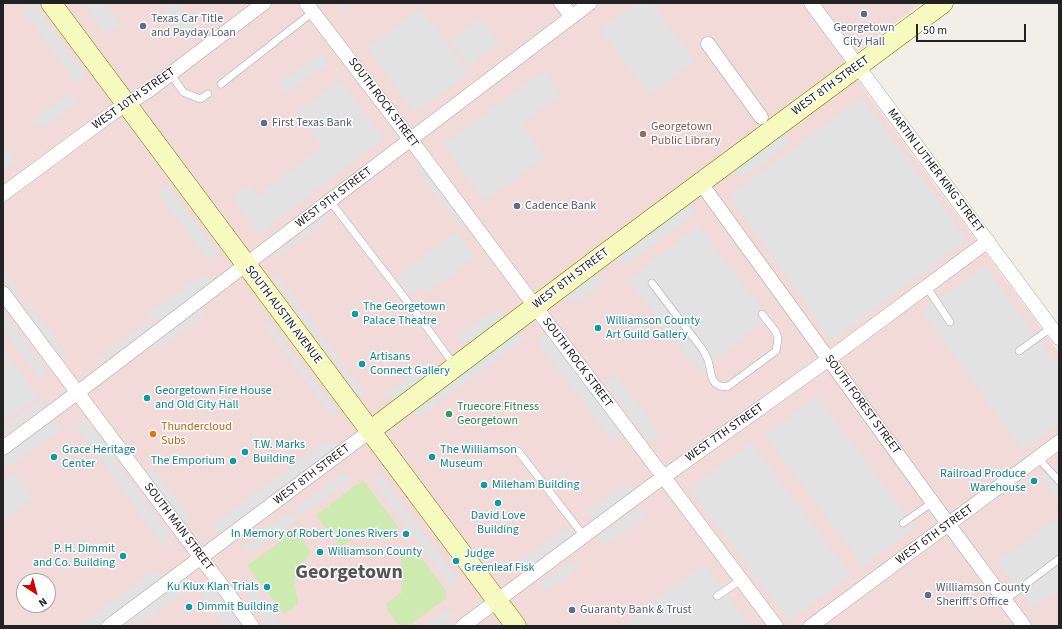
<!DOCTYPE html>
<html>
<head>
<meta charset="utf-8">
<style>
  body { margin:0 }
  #map { position:relative; width:1062px; height:629px; overflow:hidden; background:#f2efe9; font-family:"Source Sans 3",sans-serif }
  canvas { display:block }
  .frame { position:absolute; inset:0; border:4px solid #222; pointer-events:none }
  .north { position:absolute; left:16px; top:573px; width:40px; height:40px; box-sizing:border-box; background:#fff; border:1px solid #a7a7a7; border-radius:50%; rotate:144deg; font-size:11px; font-weight:700; line-height:16px; text-align:center; color:#222 }
  .north::after { content:''; display:block; margin:auto; width:14px; height:18px; background:#d40000; clip-path:polygon(50% 0,100% 100%,50% 72%,0 100%) }
  .scale { position:absolute; left:916px; top:24px; width:110px; height:18px; box-sizing:border-box; border:2px solid #222; border-top:0; padding-left:5px; font-size:12px; line-height:14px; white-space:nowrap; color:#222; -webkit-text-stroke:3px #fff; paint-order:stroke }
</style>
</head>
<body>
<div id="map">
<canvas width="1062" height="629"></canvas>
<div class="frame"></div>
<div class="north">N</div>
<div class="scale">50 m</div>
</div>
<script>
const c = document.querySelector('canvas').getContext('2d');
c.lineJoin = 'round';
function paint(path, color) {
  c.fillStyle = color;
  c.fill(path, 'evenodd');
}
function poly(rows) {
  const path = new Path2D();
  for (const r of rows) {
    path.moveTo(r[0], r[1]);
    for (let i = 2; i < r.length; i += 2) path.lineTo(r[i], r[i + 1]);
  }
  return path;
}
function stroke(path, color, width, dash) {
  c.strokeStyle = color;
  c.lineWidth = width;
  c.lineCap = dash ? 'butt' : 'round';
  c.setLineDash(dash || []);
  c.stroke(path);
}
function label(font, color, halo, rows, align = 'center') {
  c.font = font + ' "Source Sans 3",sans-serif';
  c.lineWidth = 3;
  c.setLineDash([]);
  c.textBaseline = 'middle';
  c.strokeStyle = halo;
  c.fillStyle = color;
  for (const [text, x, y, turn = 0] of rows) {
    c.save();
    c.translate(x, y);
    c.rotate((+turn || 0) * Math.PI / 180);
    c.textAlign = isNaN(turn) ? turn : align;
    if (halo) c.strokeText(text, 0, 0);
    c.fillText(text, 0, 0);
    c.restore();
  }
}
const commercial = poly([
  [3,3,922,3,844,62,1059,352,1059,626,3,626],
  [24,581,48,581,48,605,24,605]
]);
const grass = poly([
  [363,480,399,528,385,539,363,530,330,534,316,515],
  [295,530,310,551,308,558,293,570,298,575,294,578,298,604,284,614,247,566],
  [357,535,341,547,334,537],
  [414,547,446,591,446,598,409,626,399,626,387,610,387,603,401,593,403,572,400,557]
]);
const parking = poly([
  [28,3,34,3,86,74,75,82,23,11],
  [82,3,104,3,120,24,106,34],
  [160,3,178,3,199,32,187,41],
  [337,3,353,3,343,11],
  [636,3,652,3,695,61,649,95,600,30],
  [421,8,469,73,415,113,367,48],
  [480,18,500,43,469,67,449,41],
  [320,53,328,63,286,94,278,84],
  [544,71,561,95,522,124,545,157,485,201,443,144],
  [340,80,384,138,260,234,232,198,250,184,256,194,260,194,322,147,296,113],
  [69,93,77,103,44,128,32,121],
  [862,97,968,240,831,341,729,196],
  [782,132,790,143,744,177,728,172],
  [3,144,16,161,3,171],
  [421,164,464,224,460,227,416,168],
  [167,184,218,252,208,260,157,192],
  [687,202,696,213,628,264,610,260],
  [325,216,329,220,277,258,274,254],
  [698,226,769,318,700,372,628,280],
  [456,232,475,257,427,293,422,286,409,295,396,277],
  [985,266,1059,367,1059,424,1023,451,922,311],
  [3,268,19,290,14,293,3,278],
  [592,273,603,278,604,282,577,302,559,299],
  [277,274,365,393,360,397,272,277],
  [199,277,217,280,161,320,145,316],
  [28,301,67,354,62,358,23,305],
  [202,309,206,314,158,349,154,343],
  [493,311,510,315,468,344,454,339],
  [5,313,45,368,42,382,3,329],
  [268,320,338,413,333,417,263,324],
  [149,321,152,326,100,364,96,359],
  [513,333,527,337,422,415,407,413],
  [547,334,622,434,612,441,537,342],
  [3,349,38,396,3,423],
  [428,363,441,366,396,398,383,395],
  [616,375,660,434,649,442,605,383],
  [817,396,916,527,864,567,765,435],
  [41,400,47,404,3,436,3,427],
  [83,415,170,535,165,548,78,429],
  [51,421,65,427,12,465,3,464,3,457],
  [327,440,337,446,219,533,211,526],
  [751,442,851,575,789,622,689,489],
  [1059,464,1059,502,1041,477],
  [151,465,189,516,184,525,148,475],
  [378,472,457,578,453,589,375,484],
  [15,473,34,498,3,521,3,482],
  [342,473,353,478,303,515,293,509],
  [625,484,634,490,596,518,585,513],
  [637,508,648,513,607,545,595,539],
  [287,513,298,518,252,552,240,549],
  [1059,516,1059,589,1032,609,997,562],
  [566,528,575,533,526,568,513,566],
  [569,561,582,564,548,590,537,587],
  [704,564,750,626,630,626,626,622],
  [153,571,163,576,95,626,79,626],
  [245,576,282,626,269,626,240,586],
  [208,581,240,626,225,626,199,591],
  [174,587,183,593,139,625,130,620],
  [445,610,457,612,438,626,423,626]
]);
const lane = poly([
  [171,74,183,92,200,99,208,94],
  [221,84,313,12],
  [330,201,417,314,455,366],
  [652,283,703,350,708,360,712,378,715,383,720,386,727,387,776,351,778,339,776,332,762,314],
  [926,286,950,322],
  [1019,351,1051,328],
  [518,451,584,536],
  [1038,458,1059,481],
  [903,523,933,502],
  [717,596,741,580],
  [1005,600,1059,559]
]);
const street = poly([
  [306,3,411,140,549,325,776,626],
  [561,3,572,17],
  [811,3,1059,338],
  [708,44,761,117],
  [700,182,949,525,1024,626],
  [3,194,114,112,148,91,264,3],
  [3,293,252,626],
  [3,448,77,393,590,3],
  [109,626,370,431],
  [463,626,651,486,829,359,988,241],
  [811,626,1059,442]
]);
const secondary = poly([
  [51,3,516,626],
  [370,431,598,259,943,3]
]);
const markers = [
  [864,14,4,"#5c6f8a"],
  [143,26,4,"#5c6f8a"],
  [264,123,4,"#5c6f8a"],
  [643,134,4,"#8d6e63"],
  [517,206,4,"#5c6f8a"],
  [355,314,4,"#0f9aa8"],
  [598,328,4,"#0f9aa8"],
  [362,364,4,"#0f9aa8"],
  [147,398,4,"#0f9aa8"],
  [449,414,4,"#2e9e5b"],
  [153,434,4,"#e8710a"],
  [245,452,4,"#0f9aa8"],
  [54,457,4,"#0f9aa8"],
  [432,457,4,"#0f9aa8"],
  [233,461,4,"#0f9aa8"],
  [1034,481,4,"#0f9aa8"],
  [484,485,4,"#0f9aa8"],
  [498,503,4,"#0f9aa8"],
  [406,534,4,"#0f9aa8"],
  [320,552,4,"#0f9aa8"],
  [123,556,4,"#0f9aa8"],
  [456,561,4,"#0f9aa8"],
  [267,587,4,"#0f9aa8"],
  [928,595,4,"#5c6f8a"],
  [189,607,4,"#0f9aa8"],
  [572,610,4,"#5c6f8a"]
];
const serviceNames = [
  ["Texas Car Title",151,19],
  ["and Payday Loan",151,33],
  ["Georgetown",864,28,"center"],
  ["City Hall",864,42,"center"],
  ["First Texas Bank",272,123],
  ["Cadence Bank",525,206],
  ["Williamson County",936,588],
  ["Sheriff's Office",936,602],
  ["Guaranty Bank & Trust",580,610]
];
const streetNames = [
  ["WEST 8TH STREET",831,86,-36],
  ["WEST 10TH STREET",134,99,-35],
  ["SOUTH ROCK STREET",383,103,53],
  ["MARTIN LUTHER KING STREET",935,171,53],
  ["WEST 9TH STREET",334,198,-37],
  ["WEST 8TH STREET",571,279,-37],
  ["SOUTH AUSTIN AVENUE",283,315,53],
  ["SOUTH ROCK STREET",577,363,53],
  ["SOUTH FOREST STREET",862,405,54],
  ["WEST 7TH STREET",725,433,-35],
  ["WEST 8TH STREET",312,475,-37],
  ["SOUTH MAIN STREET",178,527,53],
  ["WEST 6TH STREET",935,535,-36]
];
const educationNames = [
  ["Georgetown",651,127],
  ["Public Library",651,141]
];
const cultureNames = [
  ["The Georgetown",363,307],
  ["Palace Theatre",363,321],
  ["Williamson County",606,321],
  ["Art Guild Gallery",606,335],
  ["Artisans",370,357],
  ["Connect Gallery",370,371],
  ["Georgetown Fire House",155,391],
  ["and Old City Hall",155,405],
  ["T.W. Marks",253,445],
  ["Building",253,459],
  ["Grace Heritage",62,450],
  ["Center",62,464],
  ["The Williamson",440,450],
  ["Museum",440,464],
  ["The Emporium",225,461,"right"],
  ["Railroad Produce",1026,474,"right"],
  ["Warehouse",1026,488,"right"],
  ["Mileham Building",492,485],
  ["David Love",498,516,"center"],
  ["Building",498,530,"center"],
  ["In Memory of Robert Jones Rivers",398,534,"right"],
  ["P. H. Dimmit",115,549,"right"],
  ["and Co. Building",115,563,"right"],
  ["Williamson County",328,552],
  ["Judge",464,554],
  ["Greenleaf Fisk",464,568],
  ["Ku Klux Klan Trials",259,587,"right"],
  ["Dimmit Building",197,607]
];
const leisureNames = [
  ["Truecore Fitness",457,407],
  ["Georgetown",457,421]
];
const foodNames = [
  ["Thundercloud",161,427],
  ["Subs",161,441]
];
const townNames = [
  ["Georgetown",349,574]
];
paint(commercial, '#f2dad9');
paint(grass, '#cdebb0');
paint(parking, '#e2e2e2');
stroke(lane, '#a9a9a9', 8);
stroke(street, '#a9a9a9', 15);
stroke(secondary, '#707d05', 21);
stroke(lane, '#fff', 7);
stroke(street, '#fff', 14);
stroke(secondary, '#f7fabf', 20);
for (const [x, y, r, color] of markers) {
  const dot = new Path2D();
  dot.arc(x, y, r, 0, 2 * Math.PI);
  c.fillStyle = color;
  c.fill(dot);
  stroke(dot, '#fff', 1.5);
}
label('12px', '#4e5e75', '#fff', serviceNames, 'left');
label('12px', '#222', '#fff', streetNames);
label('12px', '#785e54', '#fff', educationNames, 'left');
label('12px', '#0d838f', '#fff', cultureNames, 'left');
label('12px', '#27864d', '#fff', leisureNames, 'left');
label('12px', '#c56008', '#fff', foodNames, 'left');
label('bold 20px', '#555', '#fff', townNames);
</script>
</body>
</html>
